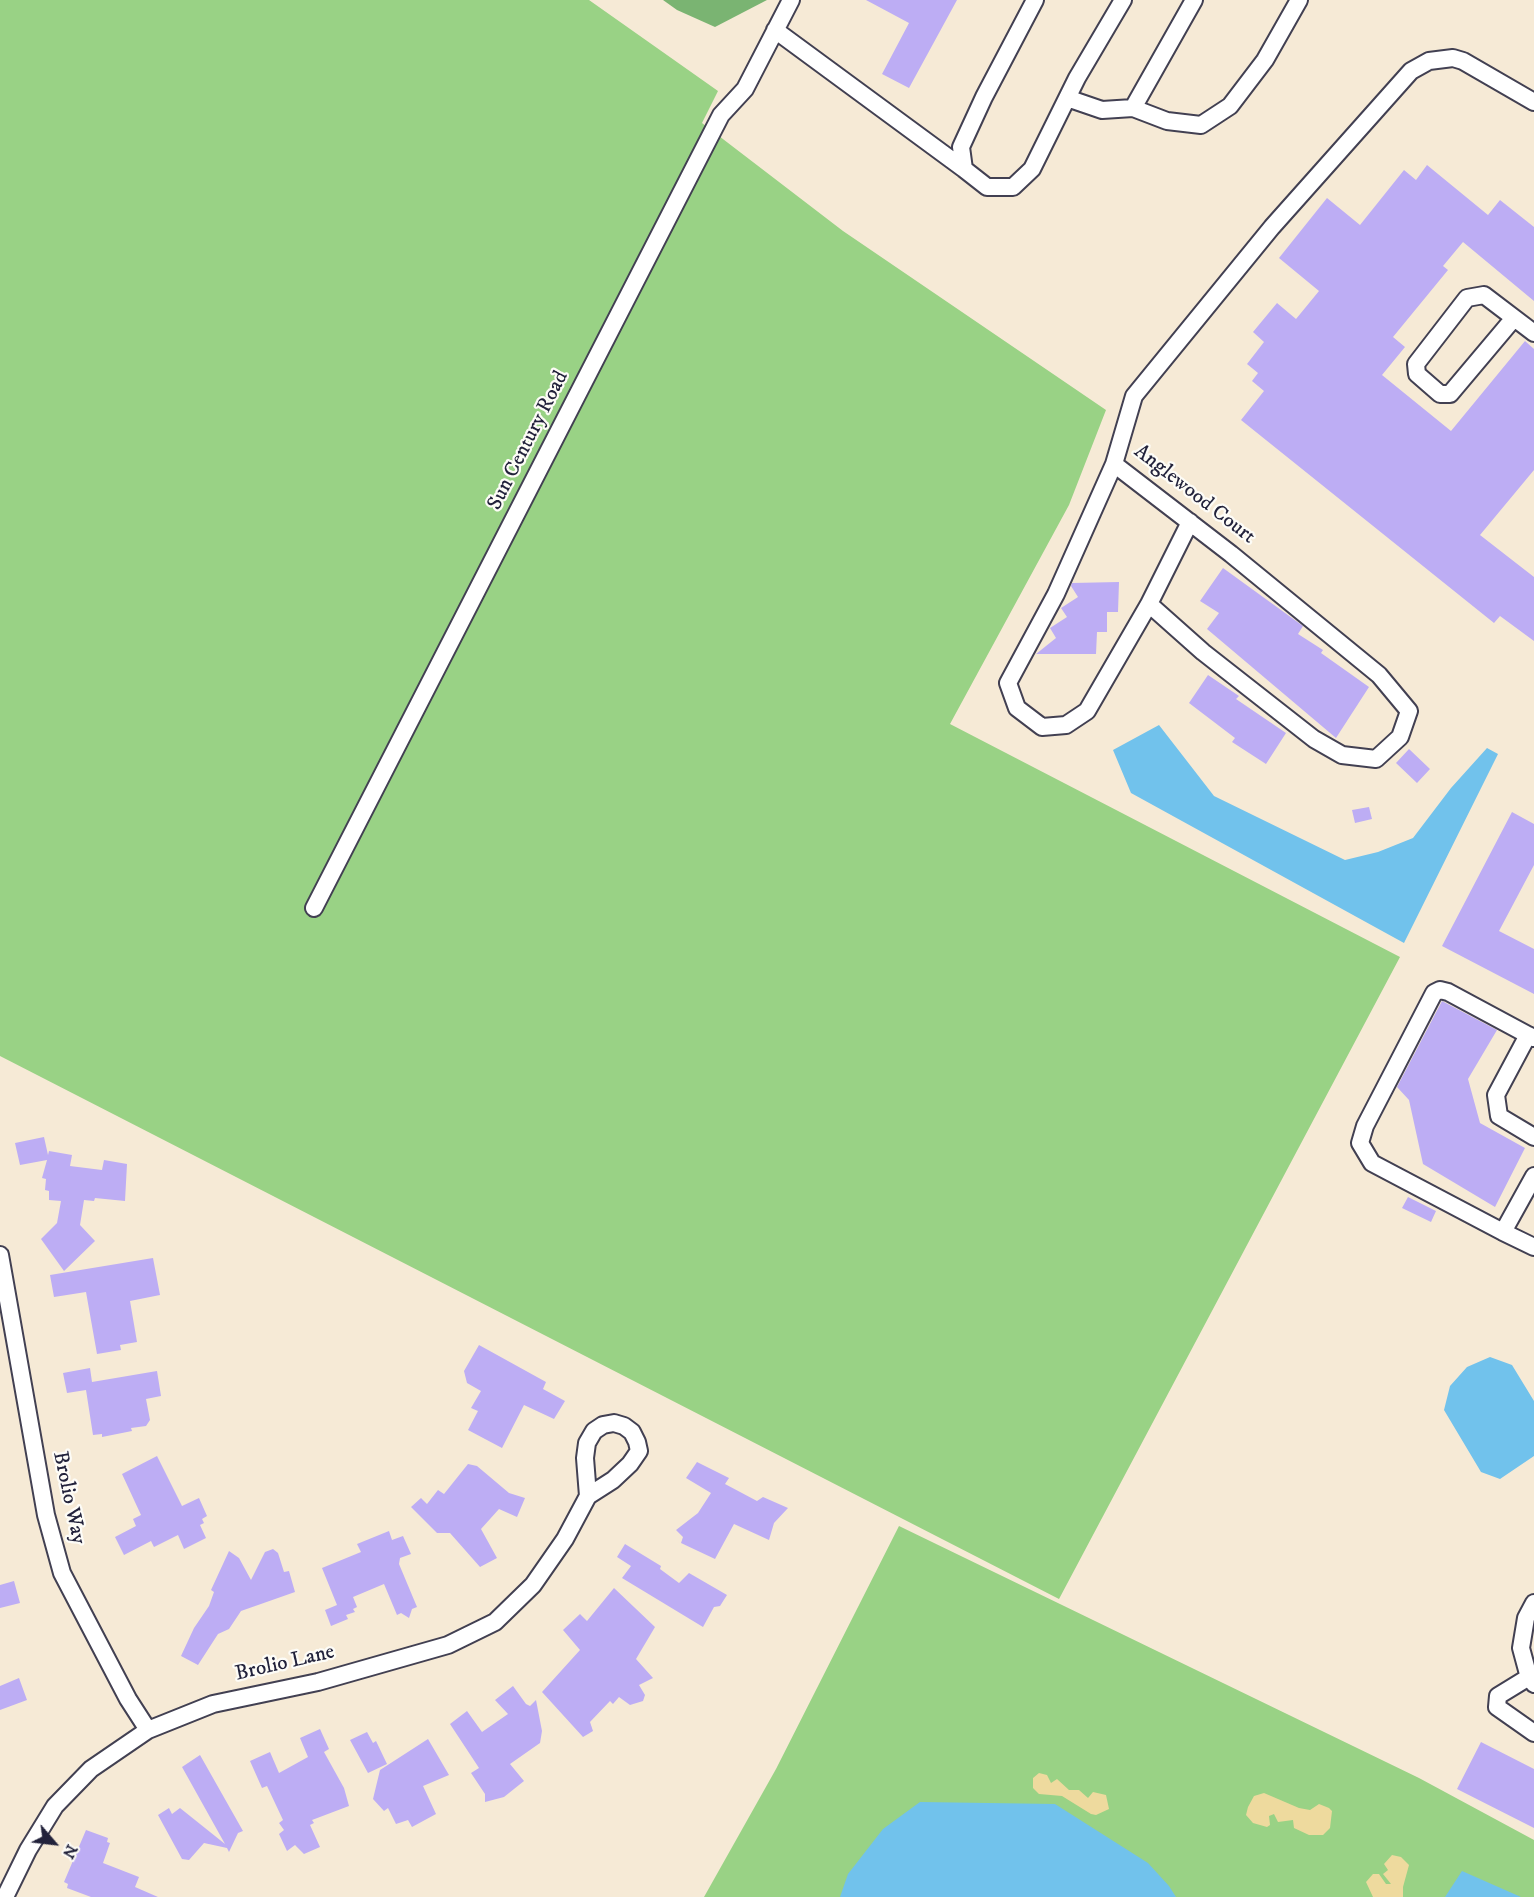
<!DOCTYPE html>
<html>
<head>
<meta charset="utf-8">
<style>
  body { margin:0 }
  #map { position:relative; width:1534px; height:1897px; overflow:hidden; background:#f6ead6; font-family:"IM FELL DW Pica",serif }
  canvas { display:block }
  .north { position:absolute; left:24px; top:1813px; width:60px; height:60px; -webkit-text-stroke:4px #fdfcf7; paint-order:stroke; rotate:118deg; font-size:16px; font-weight:700; line-height:24px; text-align:center; color:#22223b }
  .north::after { content:''; display:block; margin:auto; width:21px; height:27px; background:#22223b; clip-path:polygon(50% 0,100% 100%,50% 72%,0 100%) }
</style>
</head>
<body>
<div id="map">
<canvas width="1534" height="1897"></canvas>
<div class="north">N</div>
</div>
<script>
const c = document.querySelector('canvas').getContext('2d');
c.lineJoin = 'round';
function paint(path, color) {
  c.fillStyle = color;
  c.fill(path, 'evenodd');
}
function poly(rows) {
  const path = new Path2D();
  for (const r of rows) {
    path.moveTo(r[0], r[1]);
    for (let i = 2; i < r.length; i += 2) path.lineTo(r[i], r[i + 1]);
  }
  return path;
}
function stroke(path, color, width, dash) {
  c.strokeStyle = color;
  c.lineWidth = width;
  c.lineCap = dash ? 'butt' : 'round';
  c.setLineDash(dash || []);
  c.stroke(path);
}
function label(font, color, halo, rows, align = 'center') {
  c.font = font + ' "IM FELL DW Pica",serif';
  c.lineWidth = 4.5;
  c.setLineDash([]);
  c.textBaseline = 'middle';
  c.strokeStyle = halo;
  c.fillStyle = color;
  for (const [text, x, y, turn = 0] of rows) {
    c.save();
    c.translate(x, y);
    c.rotate((+turn || 0) * Math.PI / 180);
    c.textAlign = isNaN(turn) ? turn : align;
    if (halo) c.strokeText(text, 0, 0);
    c.fillText(text, 0, 0);
    c.restore();
  }
}
const green = poly([
  [0,0,589,0,718,91,702,123,843,231,1106,410,1069,505,950,724,1400,957,1059,1599,0,1056],
  [899,1526,1419,1778,1534,1840,1534,1897,704,1897,776,1769]
]);
const forest = poly([
  [663,0,767,0,715,27,677,10]
]);
const sand = poly([
  [1039,1773,1047,1775,1051,1783,1057,1779,1069,1790,1079,1790,1088,1798,1093,1792,1106,1795,1109,1809,1096,1815,1091,1814,1062,1796,1039,1794,1033,1788,1033,1778],
  [1264,1793,1299,1808,1310,1810,1319,1804,1329,1808,1332,1811,1330,1828,1323,1835,1309,1835,1294,1828,1293,1820,1278,1822,1274,1814,1269,1816,1270,1825,1267,1827,1253,1823,1246,1815,1248,1807,1254,1796],
  [1392,1855,1401,1857,1409,1865,1403,1887,1403,1897,1373,1897,1366,1882,1373,1874,1379,1874,1386,1884,1391,1884,1383,1874,1388,1870,1384,1864]
]);
const water = poly([
  [1159,725,1214,796,1345,860,1378,852,1413,838,1451,788,1487,748,1498,754,1404,943,1131,793,1113,750],
  [1490,1357,1512,1365,1534,1401,1534,1456,1500,1479,1481,1472,1444,1410,1450,1386,1467,1367],
  [920,1802,1055,1804,1148,1863,1169,1886,1176,1897,840,1897,848,1874,883,1829],
  [1462,1871,1521,1897,1445,1897]
]);
const building = poly([
  [866,0,957,0,909,88,882,74,909,23],
  [1427,165,1488,215,1500,200,1534,227,1534,301,1463,242,1443,266,1448,270,1393,337,1405,347,1382,375,1451,431,1525,341,1534,349,1534,470,1480,535,1534,577,1534,641,1500,616,1494,623,1241,420,1264,391,1252,381,1258,373,1247,364,1264,342,1253,332,1277,303,1296,319,1319,291,1279,258,1327,198,1360,225,1404,170,1416,180],
  [1223,568,1303,626,1298,634,1323,650,1321,653,1369,687,1336,738,1207,629,1219,613,1200,601],
  [1119,582,1118,612,1107,612,1107,632,1097,632,1096,654,1036,654,1056,638,1050,628,1067,617,1061,608,1078,597,1071,586,1072,583],
  [1208,675,1239,696,1236,699,1286,733,1266,764,1232,742,1235,738,1189,703],
  [1409,749,1430,769,1417,783,1396,763],
  [1369,807,1372,819,1355,823,1352,810],
  [1512,812,1534,824,1534,865,1499,931,1534,949,1534,994,1442,946],
  [1442,1001,1497,1030,1468,1079,1480,1123,1525,1148,1495,1207,1423,1164,1409,1100,1397,1087],
  [44,1137,48,1155,49,1151,72,1155,70,1166,102,1170,104,1160,127,1164,125,1201,95,1198,94,1201,84,1200,80,1225,95,1241,64,1271,41,1239,57,1223,61,1201,49,1200,49,1191,45,1190,46,1179,42,1178,47,1160,20,1165,15,1143],
  [1408,1197,1436,1211,1431,1222,1402,1208],
  [153,1258,160,1295,130,1301,137,1342,120,1345,121,1350,97,1354,86,1292,54,1297,50,1275],
  [479,1345,546,1382,543,1389,565,1401,554,1419,524,1405,502,1448,468,1430,478,1411,471,1408,481,1391,467,1383,464,1371],
  [90,1368,92,1382,157,1371,161,1396,146,1399,150,1420,146,1426,131,1428,132,1431,102,1437,102,1434,93,1435,86,1390,67,1393,63,1373],
  [157,1456,182,1506,199,1498,207,1516,202,1519,204,1523,200,1525,206,1538,184,1549,178,1535,154,1547,151,1541,124,1555,115,1537,136,1526,133,1519,141,1515,122,1474],
  [697,1462,729,1478,725,1484,757,1501,763,1497,788,1508,774,1523,769,1540,734,1524,715,1559,681,1543,683,1537,676,1530,698,1513,711,1493,686,1478],
  [468,1464,477,1466,509,1493,525,1498,517,1517,499,1509,481,1529,497,1558,480,1567,450,1533,437,1533,411,1507,421,1498,427,1504,438,1490,444,1494],
  [389,1531,392,1540,403,1536,411,1554,400,1558,399,1564,417,1607,412,1609,409,1618,401,1613,397,1615,384,1584,353,1597,357,1607,353,1609,355,1612,346,1615,348,1619,331,1626,325,1610,337,1605,322,1568,361,1552,357,1544],
  [625,1544,661,1566,660,1569,679,1583,689,1573,727,1595,720,1606,714,1607,703,1627,622,1578,631,1566,617,1557],
  [273,1549,278,1553,284,1572,289,1571,295,1592,241,1611,229,1629,218,1634,198,1665,181,1656,194,1628,209,1606,214,1592,211,1590,229,1551,239,1558,251,1580,265,1552],
  [14,1581,20,1603,0,1608,0,1585],
  [614,1588,655,1627,636,1659,653,1678,639,1685,645,1695,643,1701,630,1705,619,1697,613,1704,610,1701,590,1722,593,1731,583,1737,542,1692,580,1650,563,1630,580,1614,587,1621],
  [19,1678,27,1700,0,1710,0,1686],
  [513,1686,526,1704,530,1706,536,1700,542,1731,540,1743,510,1764,524,1781,504,1797,485,1802,485,1794,471,1773,479,1768,450,1724,467,1711,482,1732,508,1714,495,1700],
  [320,1729,329,1749,324,1752,344,1788,349,1806,312,1820,314,1823,310,1825,320,1847,304,1854,295,1845,287,1851,279,1834,284,1830,279,1823,283,1820,267,1786,262,1788,250,1761,270,1752,279,1773,308,1757,300,1738],
  [367,1732,373,1743,376,1741,387,1764,368,1773,350,1740],
  [428,1739,449,1775,423,1786,436,1814,412,1827,408,1820,396,1824,388,1808,384,1811,373,1799,380,1770],
  [1481,1742,1534,1769,1534,1828,1457,1789],
  [200,1755,243,1831,238,1833,229,1852,227,1848,204,1843,189,1860,182,1859,158,1815,169,1808,172,1814,180,1808,225,1844,182,1767],
  [86,1830,108,1838,107,1842,110,1843,103,1863,139,1877,135,1887,158,1897,91,1897,67,1888,68,1884,64,1882]
]);
const minor = poly([
  [1035,0,984,97,961,147,964,169,987,187,1013,187,1032,169,1077,78,1123,0],
  [775,30,964,169],
  [1067,98,1102,110,1133,108,1167,121,1201,125,1230,106,1265,60,1299,0],
  [1133,108,1194,0],
  [1514,318,1450,394,1440,394,1417,374,1416,364,1467,298,1484,295,1534,333],
  [1114,464,1056,594,1008,683,1017,708,1042,727,1066,725,1087,711,1149,604,1190,522],
  [1149,604,1203,652,1314,739,1342,755,1376,759,1400,737,1409,711,1379,675,1231,554,1114,464,1134,396,1272,227,1411,71,1429,61,1453,58,1463,61,1534,102],
  [314,908,721,115,745,89,791,0],
  [1534,1038,1528,1035,1496,1095,1499,1116,1534,1137],
  [1534,1176,1503,1232,1534,1247],
  [1503,1232,1372,1163,1360,1143,1365,1126,1434,993,1440,990,1448,992,1528,1035],
  [0,1255,46,1515,62,1573,128,1699,148,1730],
  [1534,1603,1526,1618,1521,1648,1528,1674,1534,1684],
  [1529,1677,1498,1696,1497,1707,1534,1733],
  [5,1897,28,1850,55,1806,91,1769,148,1730,213,1704,318,1682,448,1645,495,1622,533,1585,565,1539,588,1496,613,1480,630,1464,639,1451,637,1442,632,1432,624,1426,614,1423,603,1425,594,1431,587,1443,585,1458,588,1496]
]);
const streetNames = [
  ["Sun Century Road",529,441,-63],
  ["Anglewood Court",1194,495,38],
  ["Brolio Way",68,1498,78],
  ["Brolio Lane",285,1664,-13]
];
paint(green, '#99d285');
paint(forest, '#7ab472');
paint(sand, '#eeda9e');
paint(water, '#71c2ec');
paint(building, '#bdadf4');
stroke(minor, '#424052', 20);
stroke(minor, '#fff', 16);
label('21px', '#22223b', '#fdfcf7', streetNames);
</script>
</body>
</html>
